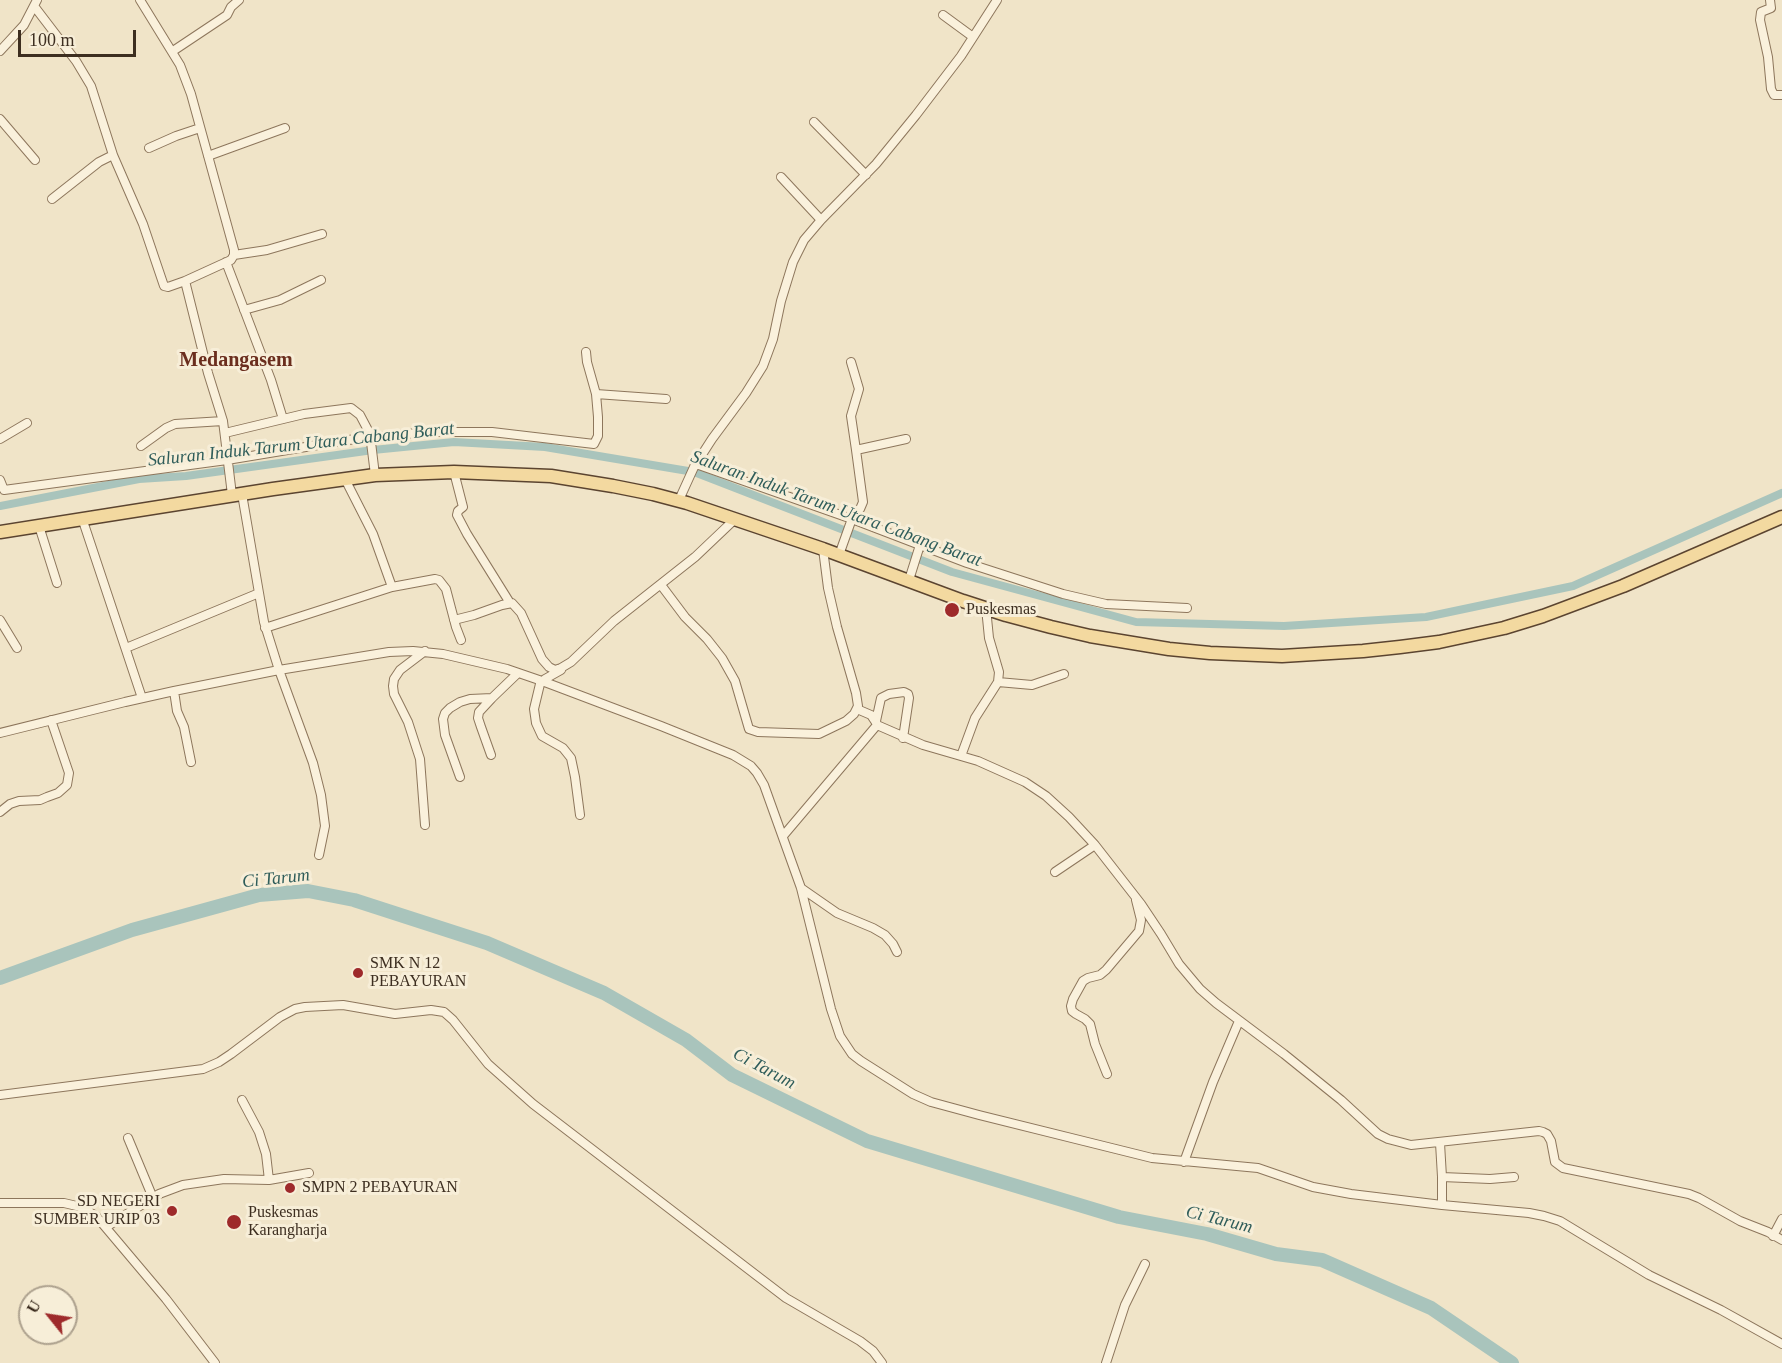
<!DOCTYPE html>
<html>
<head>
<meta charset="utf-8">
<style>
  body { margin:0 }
  #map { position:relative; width:1782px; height:1363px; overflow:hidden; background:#f0e4c8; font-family:"Times New Roman",serif }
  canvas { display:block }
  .north { position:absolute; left:18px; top:1285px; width:60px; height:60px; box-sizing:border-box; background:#f7eed8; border:2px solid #ada18e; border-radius:50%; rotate:300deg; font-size:16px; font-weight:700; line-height:24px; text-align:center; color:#3d2e20 }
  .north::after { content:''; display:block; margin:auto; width:21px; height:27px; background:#9e2a2b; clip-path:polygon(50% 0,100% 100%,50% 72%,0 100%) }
  .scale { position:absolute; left:18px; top:30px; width:118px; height:27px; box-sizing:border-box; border:3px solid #3d2e20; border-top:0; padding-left:8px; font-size:18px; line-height:21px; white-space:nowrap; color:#3d2e20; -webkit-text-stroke:4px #f7eed8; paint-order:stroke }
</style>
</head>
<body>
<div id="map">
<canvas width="1782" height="1363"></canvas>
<div class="north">U</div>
<div class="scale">100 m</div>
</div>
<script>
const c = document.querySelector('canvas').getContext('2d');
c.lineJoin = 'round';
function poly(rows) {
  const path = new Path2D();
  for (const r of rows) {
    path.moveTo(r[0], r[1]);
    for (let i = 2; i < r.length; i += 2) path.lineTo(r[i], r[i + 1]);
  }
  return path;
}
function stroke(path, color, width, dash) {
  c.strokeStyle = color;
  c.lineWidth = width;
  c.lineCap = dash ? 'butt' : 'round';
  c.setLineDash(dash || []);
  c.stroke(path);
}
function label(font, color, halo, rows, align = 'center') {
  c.font = font + ' "Times New Roman",serif';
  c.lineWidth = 6;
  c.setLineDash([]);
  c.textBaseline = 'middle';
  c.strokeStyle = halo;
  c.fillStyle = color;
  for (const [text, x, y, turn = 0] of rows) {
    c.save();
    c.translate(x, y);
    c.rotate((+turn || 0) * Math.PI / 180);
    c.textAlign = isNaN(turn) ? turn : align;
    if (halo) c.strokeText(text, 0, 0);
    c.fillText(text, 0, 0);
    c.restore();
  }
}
const canal = poly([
  [0,506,139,479,186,476,373,450,454,442,545,447,694,472,952,572,1136,622,1284,626,1426,617,1573,586,1782,493]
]);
const river = poly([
  [0,978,132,930,259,895,308,891,354,900,487,943,604,993,686,1040,732,1075,867,1141,1119,1217,1207,1234,1276,1254,1322,1260,1431,1308,1512,1363]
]);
const street = poly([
  [140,0,180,65,191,94,234,250,234,255,231,260,185,281,208,373,223,421,232,495],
  [1770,0,1771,8,1761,12,1760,20,1768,57,1771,89,1774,95,1782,95],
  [34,6,76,61,91,86,113,155],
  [943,15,973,37],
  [0,51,24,25,37,0],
  [173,51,227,15,231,7,239,0],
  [0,119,35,160],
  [814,122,866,175],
  [149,148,176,136,200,128],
  [208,156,285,128],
  [781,177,821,220],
  [52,199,99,162,113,155,143,224,164,286,168,287,185,281],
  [234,255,267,250,322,234],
  [226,262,271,380,283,419],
  [244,310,280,300,321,280],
  [851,362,859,389,851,416,856,450],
  [596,394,666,399],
  [225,433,304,414,351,408,360,415,370,434,375,475],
  [0,439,27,423],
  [141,446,166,428,175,424,223,421],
  [696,464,852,519,967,563,1063,594,1106,604,1187,608],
  [454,472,463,507,458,511,457,515,467,534,510,603],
  [345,479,373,534,392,587],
  [0,480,4,490,227,460,348,440,426,432,492,432,594,444,598,436,598,417,596,394,587,362,586,352],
  [242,494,264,622,279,670,313,763,321,795,325,826,319,855],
  [679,500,694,467,712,439,746,393,763,366,773,339,781,301,793,262,804,240,821,220,876,164,916,115,961,56,997,0],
  [82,518,142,698],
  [39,526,57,583],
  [839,555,854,513,860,509,863,502,856,450,906,439],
  [909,580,920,545],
  [661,585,685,617,707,639,722,658,735,681,749,729,758,732,819,734,846,721,854,714,858,706,856,693,837,627,828,588,823,549],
  [0,620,17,648],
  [454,620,474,615,502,605,512,603,521,613,542,659,549,667,555,670,561,668,571,662,614,621,695,557,735,519],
  [265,628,392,587,435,579,439,580,446,589,456,627,461,640],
  [126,648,259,593],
  [425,651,400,670,394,679,393,686,394,694,408,722,420,759,425,825],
  [561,670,545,679,540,684,534,709,536,723,542,736,563,748,571,758,575,777,580,815],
  [998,682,1032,685,1064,674],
  [174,691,177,711,184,727,191,762],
  [857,709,871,715,877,724],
  [876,721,881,698,889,694,904,692,908,694,909,698,903,738],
  [0,733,125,702,174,691,279,670,389,652,413,651,443,654,507,669,542,681,661,726,733,755,751,766,757,773,764,785,801,888,831,1009,840,1036,852,1054,861,1061,913,1094,931,1102,979,1115,1152,1158,1258,1168,1313,1187,1351,1194,1442,1205,1529,1213,1544,1216,1560,1221,1649,1275,1721,1310,1782,1344],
  [491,755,481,727,478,718,479,712,492,698,518,673],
  [961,756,975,718,998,682,999,672,989,638,986,608],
  [460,777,445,735,443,719,445,713,450,708,460,702,470,699,492,698],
  [0,812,10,804,19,801,40,800,47,797,58,793,67,785,69,773,51,720],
  [783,836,877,725,923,745,978,761,1025,782,1046,796,1069,817,1095,845,1141,904,1161,934,1179,964,1200,989,1216,1003,1284,1054,1341,1100,1378,1134,1388,1139,1411,1145,1539,1131,1543,1132,1547,1134,1551,1141,1555,1162,1563,1168,1689,1194,1699,1198,1740,1221,1768,1232,1782,1240],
  [1055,872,1095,845],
  [801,888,837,913,873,928,885,935,893,944,897,952],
  [1107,1074,1095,1044,1090,1024,1085,1019,1076,1014,1072,1011,1071,1006,1073,999,1083,981,1088,978,1100,975,1106,970,1139,931,1141,920,1136,900],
  [0,1095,203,1069,219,1062,231,1054,280,1017,295,1009,305,1007,343,1005,395,1014,431,1010,444,1012,453,1020,488,1064,533,1104,786,1298,860,1341,873,1351,882,1363],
  [242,1100,259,1132,266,1154,269,1180],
  [128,1138,153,1198],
  [1440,1143,1442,1177,1490,1179,1514,1177],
  [1184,1162,1213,1082,1239,1021],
  [0,1203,64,1203,81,1207,96,1216,166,1299,215,1363],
  [1442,1205,1442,1177],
  [106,1227,159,1194,183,1185,224,1179,269,1180,309,1173],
  [1773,1236,1782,1219],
  [1106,1363,1125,1305,1145,1264]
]);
const primary = poly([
  [0,532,273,489,375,475,454,472,551,476,613,486,653,494,687,503,823,549,963,601,1006,615,1051,627,1090,636,1169,649,1210,653,1282,656,1363,651,1400,647,1439,642,1504,628,1543,616,1623,586,1782,517]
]);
const markers = [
  [952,610,8,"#9e2a2b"],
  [358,973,6,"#9e2a2b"],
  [290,1188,6,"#9e2a2b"],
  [172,1211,6,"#9e2a2b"],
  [234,1222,8,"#9e2a2b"]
];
const poiNames = [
  ["Puskesmas",966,610],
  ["SMK N 12",370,964],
  ["PEBAYURAN",370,982],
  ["SMPN 2 PEBAYURAN",302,1188],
  ["SD NEGERI",160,1202,"right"],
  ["SUMBER URIP 03",160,1220,"right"],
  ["Puskesmas",248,1213],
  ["Karangharja",248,1231]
];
const waterNames = [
  ["Saluran Induk Tarum Utara Cabang Barat",301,445,-6],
  ["Saluran Induk Tarum Utara Cabang Barat",836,509,20],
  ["Ci Tarum",276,879,-6],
  ["Ci Tarum",764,1069,28],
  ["Ci Tarum",1219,1220,14]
];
const quarterNames = [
  ["Medangasem",236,361]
];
stroke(canal, '#a9c4bc', 8);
stroke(river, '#a9c4bc', 14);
stroke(street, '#8d765c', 10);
stroke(primary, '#5b4430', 15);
stroke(street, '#faf1dc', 8);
stroke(primary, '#f3d9a0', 12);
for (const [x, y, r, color] of markers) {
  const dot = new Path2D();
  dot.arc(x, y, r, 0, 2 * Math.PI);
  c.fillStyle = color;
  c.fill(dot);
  stroke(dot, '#f7eed8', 2);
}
label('16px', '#3d2e20', '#f7eed8', poiNames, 'left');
label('italic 18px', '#2f5d5a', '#f7eed8', waterNames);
label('bold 20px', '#6b2e1e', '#f7eed8', quarterNames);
</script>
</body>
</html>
